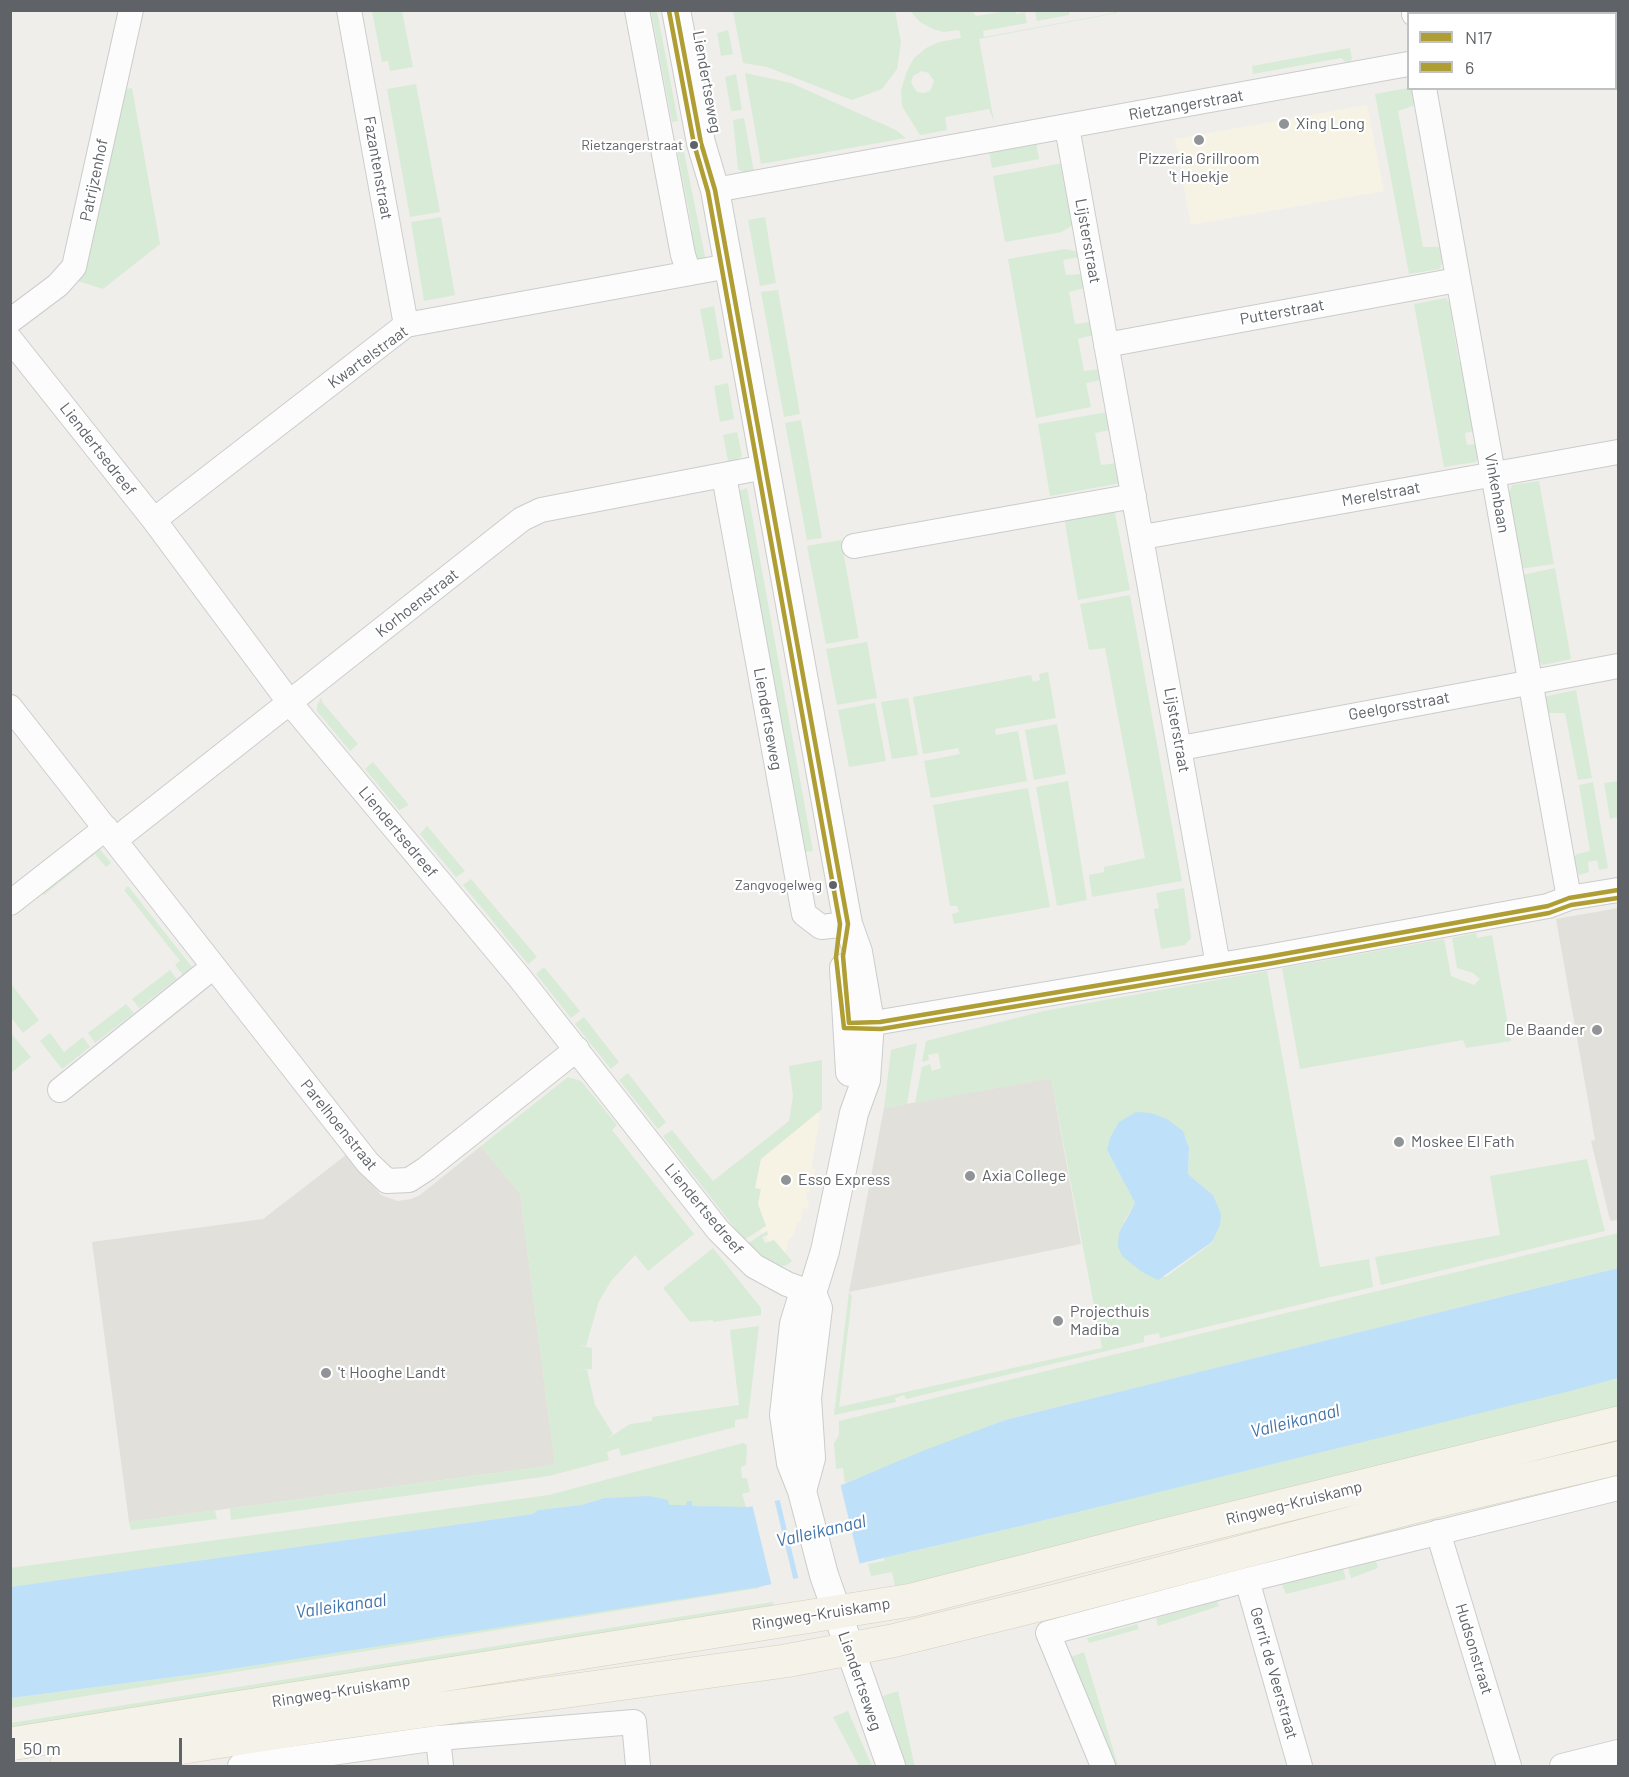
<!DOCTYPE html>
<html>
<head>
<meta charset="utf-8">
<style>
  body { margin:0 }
  #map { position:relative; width:1629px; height:1777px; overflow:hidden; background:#efeeea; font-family:Barlow,sans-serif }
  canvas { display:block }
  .frame { position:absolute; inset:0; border:12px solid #5f6368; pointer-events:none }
  .legend { position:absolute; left:1407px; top:12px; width:210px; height:78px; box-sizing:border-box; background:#fff; border:2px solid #bfc1c3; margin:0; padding:8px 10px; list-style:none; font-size:18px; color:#5f6368 }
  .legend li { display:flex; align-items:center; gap:12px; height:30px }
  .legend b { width:30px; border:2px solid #bfc1c3 }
  .scale { position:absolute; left:12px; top:1738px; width:170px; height:27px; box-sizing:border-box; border:3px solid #5f6368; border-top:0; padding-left:8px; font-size:18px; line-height:21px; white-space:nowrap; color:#5f6368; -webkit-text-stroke:4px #fff; paint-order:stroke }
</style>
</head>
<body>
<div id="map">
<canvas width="1629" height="1777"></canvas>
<div class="frame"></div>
<ul class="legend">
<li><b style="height:8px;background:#ae9e34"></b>N17</li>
<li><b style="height:8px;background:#ae9e34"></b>6</li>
</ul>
<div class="scale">50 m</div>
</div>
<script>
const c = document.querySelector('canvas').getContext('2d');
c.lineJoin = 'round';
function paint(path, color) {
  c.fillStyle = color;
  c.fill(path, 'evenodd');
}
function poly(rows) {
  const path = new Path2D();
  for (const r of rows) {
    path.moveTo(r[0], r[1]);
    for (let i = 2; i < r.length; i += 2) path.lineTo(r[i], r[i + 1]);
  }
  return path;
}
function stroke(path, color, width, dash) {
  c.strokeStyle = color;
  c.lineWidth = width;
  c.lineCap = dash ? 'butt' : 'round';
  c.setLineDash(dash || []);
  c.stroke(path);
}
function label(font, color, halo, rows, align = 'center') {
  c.font = font + ' Barlow,sans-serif';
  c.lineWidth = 4.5;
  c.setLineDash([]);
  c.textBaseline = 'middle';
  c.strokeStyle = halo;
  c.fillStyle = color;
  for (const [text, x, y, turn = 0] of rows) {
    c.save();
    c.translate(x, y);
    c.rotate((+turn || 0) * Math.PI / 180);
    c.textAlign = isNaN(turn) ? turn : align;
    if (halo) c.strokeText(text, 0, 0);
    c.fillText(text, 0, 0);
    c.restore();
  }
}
const commercial = poly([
  [1367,105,1384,191,1191,225,1175,139],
  [817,1112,820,1114,811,1169,815,1170,814,1179,809,1178,810,1192,807,1192,805,1199,809,1201,807,1209,803,1208,800,1223,797,1222,794,1235,788,1240,786,1253,777,1251,749,1216,760,1158]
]);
const education = poly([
  [1618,908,1618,1219,1613,1221,1610,1220,1591,1141,1595,1140,1556,919],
  [1051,1078,1081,1244,849,1292,884,1108],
  [481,1146,520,1193,555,1465,129,1522,92,1242,263,1219,346,1155,381,1195,398,1201,411,1199,420,1195]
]);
const green = poly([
  [372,11,402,11,413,67,390,71,388,61,382,62],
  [651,11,657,11,678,121,672,122],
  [733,11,895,11,901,42,897,69,882,89,852,100,767,67,743,63],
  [910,11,972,11,976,16,1006,11,1016,11,1016,14,1025,12,1027,23,983,31,984,37,1114,13,1114,11,1117,13,979,39,994,122,989,109,945,117,947,130,920,135,902,106,901,90,907,71,914,58,926,48,939,42,961,38,959,30,944,32,933,29,920,22],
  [922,71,929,73,934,81,930,91,924,93,917,92,911,83,913,76],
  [1035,11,1069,11,1069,15,1037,21],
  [728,30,733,54,721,56,717,33],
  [1350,48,1352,59,1348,64,1341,58,1253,74,1252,66],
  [745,73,791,83,896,130,906,138,761,164],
  [736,74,742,110,731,111,725,77],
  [416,84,440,212,410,217,387,89],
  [132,88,160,244,103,289,75,280,125,89],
  [1408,88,1412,89,1415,105,1398,111,1423,247,1440,247,1443,259,1440,269,1409,274,1375,94],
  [744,118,754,172,744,173,738,169,733,120],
  [1036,142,1039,159,992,168,989,151],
  [683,147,706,261,699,263,688,255,692,228,677,149],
  [1063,163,1074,224,1062,232,1005,242,993,176],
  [441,217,455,295,424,301,411,222],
  [765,217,776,283,760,286,748,220],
  [1065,249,1079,252,1079,257,1063,260,1066,275,1081,274,1085,288,1069,292,1075,324,1090,322,1094,335,1078,339,1084,371,1099,369,1101,380,1086,383,1091,407,1036,418,1008,259],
  [778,290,800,414,784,417,761,292],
  [1446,298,1452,307,1455,321,1452,322,1459,362,1462,362,1475,431,1465,433,1467,445,1477,444,1478,456,1476,462,1444,467,1414,304],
  [714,306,723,358,710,361,700,309],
  [728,383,734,419,720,422,714,386],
  [1108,412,1110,430,1095,433,1101,465,1117,463,1121,483,1050,496,1038,424],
  [801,420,822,538,807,540,785,423],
  [737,432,742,456,729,466,723,435],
  [1539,481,1554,564,1520,569,1508,495,1512,485],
  [747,488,813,851,802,852,738,491],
  [1114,508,1130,590,1078,600,1064,517],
  [841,540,859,638,826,644,807,546],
  [1555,568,1571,659,1543,665,1538,660,1522,575],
  [1130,595,1182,881,1092,897,1089,875,1104,872,1104,867,1145,858,1105,648,1089,650,1080,604],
  [867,642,877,698,837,705,826,649],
  [1048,672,1056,718,995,729,996,735,1018,731,1027,781,931,798,924,761,960,754,958,748,923,754,913,697,1031,675,1033,682,1040,680,1039,674],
  [1576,690,1592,778,1578,780,1565,713,1547,713,1543,697],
  [322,697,322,702,358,744,350,751,317,711,317,705],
  [908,698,918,755,892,759,881,702],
  [875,703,886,761,849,767,838,710],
  [1057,724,1066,774,1034,780,1025,730],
  [373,762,409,805,399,810,365,769],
  [1068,781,1087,900,1057,906,1036,787],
  [1618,781,1618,817,1610,819,1604,783],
  [1593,782,1608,868,1599,870,1597,860,1588,862,1589,872,1579,875,1573,858,1577,854,1590,851,1579,785],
  [1028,788,1050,907,954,924,952,914,959,912,957,906,950,906,933,805],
  [427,826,465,871,456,877,420,834],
  [95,843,111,863,106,867,95,854,44,895,38,888],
  [471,879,537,957,528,964,463,885],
  [128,886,192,967,183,975,175,965,180,961,124,890],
  [1184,888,1191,938,1185,945,1161,949,1154,909,1159,908,1156,893],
  [1476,933,1477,938,1492,935,1511,1041,1466,1048,1463,1040,1300,1069,1282,968,1444,939,1451,976,1474,985,1480,979,1473,973,1457,968,1452,938],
  [544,967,580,1011,571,1018,536,974],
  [170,970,177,979,139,1008,132,999],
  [1267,971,1320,1267,1369,1259,1373,1287,1160,1338,1159,1333,1144,1336,1144,1342,906,1399,904,1395,895,1398,896,1402,834,1415,849,1292,852,1296,839,1407,1102,1348,1051,1078,915,1103,922,1067,930,1064,932,1071,941,1068,938,1053,928,1055,929,1060,922,1062,926,1041,1044,1011],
  [1186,1137,1189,1147,1188,1174,1213,1195,1213,1242,1166,1277,1142,1272,1133,1263,1124,1221,1135,1203,1107,1150],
  [11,984,39,1020,23,1033,11,1017],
  [126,1004,134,1013,95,1043,88,1033],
  [584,1017,619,1062,611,1069,575,1024],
  [10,1032,31,1057,11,1073,10,1073],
  [50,1033,64,1052,83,1037,90,1047,62,1069,40,1041],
  [917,1043,907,1104,884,1108,891,1050],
  [822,1060,822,1109,761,1159,755,1188,761,1189,758,1204,766,1226,744,1240,663,1136,672,1130,713,1181,789,1121,793,1096,789,1066],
  [628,1073,666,1122,658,1129,619,1080],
  [568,1077,581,1081,617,1125,612,1130,694,1234,648,1271,628,1246,635,1255,611,1281,599,1301,586,1346,576,1345,592,1348,592,1369,576,1370,587,1370,595,1405,613,1434,604,1441,630,1424,652,1421,652,1417,739,1405,730,1330,759,1326,748,1418,735,1420,735,1427,621,1456,619,1448,607,1452,609,1460,549,1476,231,1520,230,1509,227,1509,555,1465,520,1193,481,1146],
  [1587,1159,1605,1231,1381,1285,1375,1257,1500,1235,1490,1176],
  [767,1231,768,1235,762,1237,765,1243,774,1240,792,1261,787,1265,773,1268,747,1244],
  [1618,1233,1618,1268,1005,1420,845,1483,843,1468,836,1469,834,1443,839,1435,839,1421],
  [713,1248,761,1308,761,1315,713,1322,713,1320,690,1322,663,1288],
  [1618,1378,1618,1414,958,1574,895,1586,892,1572,871,1576,868,1564,884,1561,884,1558,1025,1525],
  [743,1443,747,1445,746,1465,741,1467,742,1478,747,1478,750,1492,742,1494,746,1507,742,1508,692,1506,687,1501,686,1505,669,1505,642,1497,604,1498,581,1505,538,1510,534,1514,11,1587,10,1568,549,1495],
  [219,1510,215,1511,217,1519,131,1530,129,1522],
  [1376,1561,1378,1568,1351,1578,1348,1568],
  [1343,1569,1346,1579,1286,1594,1282,1584],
  [758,1585,759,1588,11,1708,11,1698,212,1672],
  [1217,1601,1219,1606,1158,1626,1156,1618],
  [773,1602,774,1609,11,1734,11,1723],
  [1137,1624,1139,1629,1089,1643,1087,1638],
  [1084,1652,1118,1766,1110,1766,1066,1659],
  [898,1691,914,1763,915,1766,906,1766,883,1696],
  [848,1711,872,1766,859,1766,833,1717]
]);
const water = poly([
  [1136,1112,1151,1113,1167,1119,1183,1131,1189,1147,1188,1174,1213,1195,1221,1214,1220,1225,1212,1242,1158,1280,1142,1272,1122,1256,1118,1246,1119,1233,1135,1203,1107,1150,1110,1138,1119,1122],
  [1618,1268,1618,1378,1570,1391,1025,1525,759,1587,212,1672,11,1698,10,1587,533,1514,538,1510,581,1505,604,1498,649,1496,668,1500,669,1505,686,1505,687,1501,692,1501,692,1506,749,1507,839,1486,925,1450,1005,1420]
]);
const pier = poly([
  [840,1483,860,1565,799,1581,779,1497],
  [774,1498,794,1582,772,1587,752,1504]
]);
const minor = poly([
  [349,10,406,325],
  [637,10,683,255,689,273],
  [1414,14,1431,10],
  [1424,88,1569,898],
  [1067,127,1218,965],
  [715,190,1408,64],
  [10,321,58,285,74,267,131,10],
  [10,339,154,520,290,703,519,977,718,1230,754,1266,787,1284,812,1293],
  [1106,345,1457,280],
  [724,476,804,914,821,927,848,924],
  [154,520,406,325,729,266],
  [1143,537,1618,452],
  [854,546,1134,496],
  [10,707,368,1163,387,1181,409,1180,426,1169,577,1049],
  [1181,748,1618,666],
  [115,840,522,519,541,510,765,467],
  [10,903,106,828],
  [853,1023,880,1022,1267,957,1548,906,1569,898,1618,890],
  [60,1090,213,967],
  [1438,1532,1509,1766],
  [1247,1580,1300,1766],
  [438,1738,441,1766],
  [240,1766,438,1738,634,1722,638,1766],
  [1103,1766,1048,1633,1247,1580,1618,1488],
  [1562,1766,1618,1752]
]);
const tertiary = poly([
  [676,10,701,143,715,190,848,924,858,952,870,1022,866,1080,854,1113,825,1251,812,1293,801,1301,794,1324,784,1415,791,1463,802,1491,824,1575,891,1766],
  [844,968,850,1072],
  [802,1491,811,1458,807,1398,818,1308,812,1293]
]);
const primary = poly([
  [10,1744,912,1600,1161,1536,1618,1423],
  [66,1766,329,1724,785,1661,892,1641,1059,1600,1432,1502,1618,1458]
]);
const bus1 = poly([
  [676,10,701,143,715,190,848,924,843,956,849,1023],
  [849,1023,880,1022,1267,957,1548,906,1569,898,1618,890]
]);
const bus2 = poly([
  [669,11,694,144,708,192,840,924,836,957,844,1028,881,1029,1268,964,1549,913,1571,905,1618,898]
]);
const markers = [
  [1284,124,6,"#919496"],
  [1199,140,6,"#919496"],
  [694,145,5,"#5f6368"],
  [833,885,5,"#5f6368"],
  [1597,1030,6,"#919496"],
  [1399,1142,6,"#919496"],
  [970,1176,6,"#919496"],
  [786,1180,6,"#919496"],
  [1058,1321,6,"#919496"],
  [326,1373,6,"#919496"]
];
const busNames = [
  ["Rietzangerstraat",683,145],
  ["Zangvogelweg",822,885]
];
const streetNames = [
  ["Liendertseweg",707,82,80],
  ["Rietzangerstraat",1186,105,-10],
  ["Fazantenstraat",378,168,80],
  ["Patrijzenhof",94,180,-78],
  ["Lijsterstraat",1088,241,80],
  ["Putterstraat",1282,312,-10],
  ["Kwartelstraat",368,357,-36],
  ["Liendertsedreef",98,449,52],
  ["Vinkenbaan",1497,493,80],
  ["Merelstraat",1381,494,-10],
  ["Korhoenstraat",417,603,-38],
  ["Geelgorsstraat",1399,706,-10],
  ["Liendertseweg",768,719,80],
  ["Lijsterstraat",1177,730,80],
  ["Liendertsedreef",398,832,50],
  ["Parelhoenstraat",339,1125,51],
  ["Liendertsedreef",704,1209,50],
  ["Ringweg-Kruiskamp",1294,1503,-14],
  ["Ringweg-Kruiskamp",821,1614,-9],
  ["Hudsonstraat",1474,1649,73],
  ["Gerrit de Veerstraat",1274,1673,74],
  ["Liendertseweg",860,1681,71],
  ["Ringweg-Kruiskamp",341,1691,-9]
];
const poiNames = [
  ["Xing Long",1296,124],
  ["Pizzeria Grillroom",1199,159,"center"],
  ["'t Hoekje",1199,177,"center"],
  ["De Baander",1585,1030,"right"],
  ["Moskee El Fath",1411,1142],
  ["Axia College",982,1176],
  ["Esso Express",798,1180],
  ["Projecthuis",1070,1312],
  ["Madiba",1070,1330],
  ["'t Hooghe Landt",338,1373]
];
const waterNames = [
  ["Valleikanaal",1295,1421,-14],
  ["Valleikanaal",821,1531,-13],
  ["Valleikanaal",341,1606,-8]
];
paint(commercial, '#f7f3e4');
paint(education, '#e2e0da');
paint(green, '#d8ebd6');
paint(water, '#bfe0f9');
paint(pier, '#efeeea');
stroke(minor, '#cbcccc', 26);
stroke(tertiary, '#cbcccc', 30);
stroke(primary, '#d7ceb8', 34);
stroke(minor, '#fdfcfc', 24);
stroke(tertiary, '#fdfcfc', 28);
stroke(primary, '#f4f2e9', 33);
stroke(bus1, '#ae9e34', 4.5);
stroke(bus2, '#ae9e34', 4.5);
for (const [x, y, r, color] of markers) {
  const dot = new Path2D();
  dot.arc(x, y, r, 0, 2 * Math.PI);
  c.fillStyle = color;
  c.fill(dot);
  stroke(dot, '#fff', 2);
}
label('14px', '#5f6368', '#fff', busNames, 'right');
label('16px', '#5f6368', '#fff', streetNames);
label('16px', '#5f6368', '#fff', poiNames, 'left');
label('italic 18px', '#4174aa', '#fff', waterNames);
</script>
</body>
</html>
